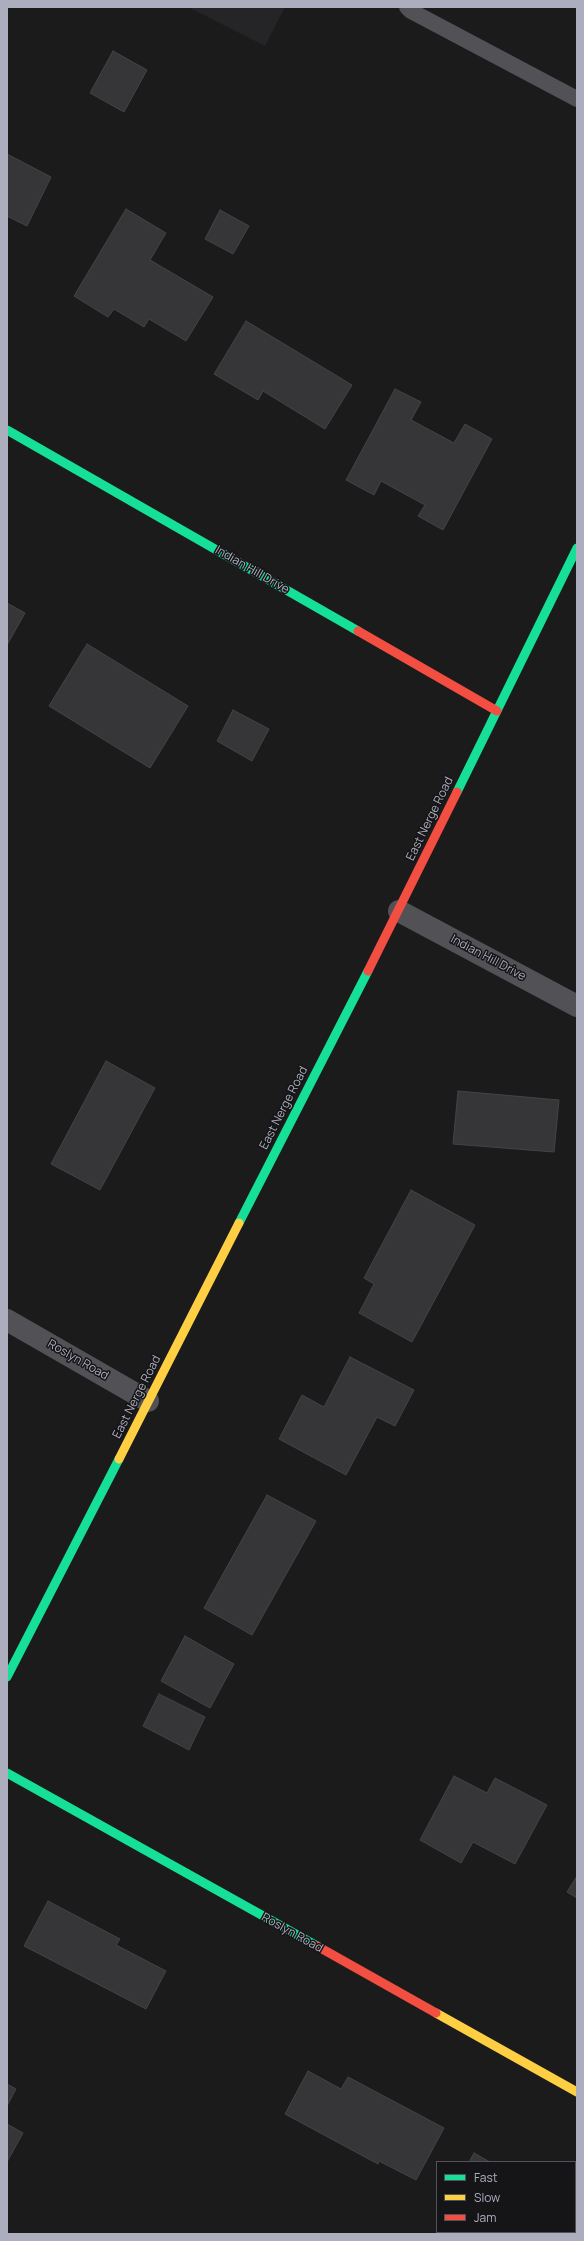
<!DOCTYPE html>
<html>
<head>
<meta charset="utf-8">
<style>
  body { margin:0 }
  #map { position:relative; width:584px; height:2241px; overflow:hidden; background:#1b1b1c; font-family:Manrope,sans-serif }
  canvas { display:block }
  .frame { position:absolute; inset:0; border:8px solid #acaebd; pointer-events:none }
  .legend { position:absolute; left:436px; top:2161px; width:140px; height:72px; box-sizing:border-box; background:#151518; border:1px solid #51525a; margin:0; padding:5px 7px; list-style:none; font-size:12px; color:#acaebd }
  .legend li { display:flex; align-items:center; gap:8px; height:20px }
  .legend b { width:20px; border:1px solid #51525a }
</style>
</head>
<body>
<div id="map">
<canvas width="584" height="2241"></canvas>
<div class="frame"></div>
<ul class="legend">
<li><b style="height:5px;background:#16e098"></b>Fast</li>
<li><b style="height:5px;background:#ffcf43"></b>Slow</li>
<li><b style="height:5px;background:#f24e42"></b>Jam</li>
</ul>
</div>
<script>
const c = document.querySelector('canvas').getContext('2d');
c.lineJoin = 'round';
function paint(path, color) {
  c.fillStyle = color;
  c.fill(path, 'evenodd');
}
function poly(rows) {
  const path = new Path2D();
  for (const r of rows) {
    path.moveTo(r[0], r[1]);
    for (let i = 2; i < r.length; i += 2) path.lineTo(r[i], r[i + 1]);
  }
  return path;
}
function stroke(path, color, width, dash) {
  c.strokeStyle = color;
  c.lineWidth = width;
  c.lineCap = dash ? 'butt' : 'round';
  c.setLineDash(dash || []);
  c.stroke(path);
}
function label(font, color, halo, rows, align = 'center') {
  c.font = font + ' Manrope,sans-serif';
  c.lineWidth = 3;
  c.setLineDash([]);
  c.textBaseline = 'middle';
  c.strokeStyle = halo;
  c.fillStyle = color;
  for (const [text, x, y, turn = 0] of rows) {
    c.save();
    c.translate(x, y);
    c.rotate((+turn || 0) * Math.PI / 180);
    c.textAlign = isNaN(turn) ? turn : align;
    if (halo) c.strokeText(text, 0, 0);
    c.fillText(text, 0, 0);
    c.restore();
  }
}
const built = poly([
  [188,7,285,7,265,46]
]);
const building = poly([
  [113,51,147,70,124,112,90,93,113,51],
  [7,154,51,177,27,226,7,216,7,154],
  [126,209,166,233,150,260,213,297,186,341,149,319,144,327,114,309,108,317,74,296,126,209],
  [220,210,249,226,233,254,205,239,220,210],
  [246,321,352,385,325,429,263,391,258,400,214,374,246,321],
  [395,389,421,402,411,420,454,443,465,424,492,439,443,530,418,516,425,505,381,481,374,495,346,480,395,389],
  [7,603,25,613,7,645,7,603],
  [87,644,188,706,150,768,49,706,87,644],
  [233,710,269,729,252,761,217,741,233,710],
  [106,1061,155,1088,100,1190,51,1164,106,1061],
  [458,1091,559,1100,554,1152,453,1144,458,1091],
  [411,1190,475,1225,412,1342,359,1313,374,1284,364,1278,411,1190],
  [350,1357,414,1390,395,1426,377,1417,346,1475,279,1439,302,1395,324,1407,350,1357],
  [267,1495,316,1521,252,1635,204,1608,267,1495],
  [185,1636,234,1664,210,1708,161,1681,185,1636],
  [159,1694,205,1717,189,1750,143,1726,159,1694],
  [454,1776,487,1793,495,1778,547,1805,515,1864,473,1842,461,1863,420,1840,454,1776],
  [577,1876,577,1898,567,1892,577,1876],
  [48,1901,120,1939,116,1945,166,1971,146,2009,24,1946,48,1901],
  [308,2071,341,2089,348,2077,444,2128,416,2180,379,2161,378,2164,285,2114,308,2071],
  [7,2084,16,2089,7,2106,7,2084],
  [7,2124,23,2133,7,2162,7,2124],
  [474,2153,490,2162,469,2162,474,2153],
  [480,2232,505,2232,504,2234,484,2234,480,2232],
  [518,2232,548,2232,547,2234,521,2234,518,2232]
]);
const lane = poly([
  [407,7,411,11,577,99]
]);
const street = poly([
  [399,911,577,1006],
  [7,1320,148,1401]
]);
const fast = poly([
  [7,430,358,631],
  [457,792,577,548],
  [239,1223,368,971],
  [7,1677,119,1459],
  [7,1773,317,1946]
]);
const slow = poly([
  [119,1459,239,1223],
  [436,2013,577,2092]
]);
const jam = poly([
  [358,631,497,711],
  [368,971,457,792],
  [317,1946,436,2013]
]);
const streetNames = [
  ["Indian Hill Drive",252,570,30],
  ["East Nerge Road",430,819,-64],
  ["Indian Hill Drive",488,958,28],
  ["East Nerge Road",284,1108,-63],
  ["Roslyn Road",78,1360,30],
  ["East Nerge Road",137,1397,-63],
  ["Roslyn Road",292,1933,29]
];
paint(built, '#252528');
paint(building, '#363638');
stroke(building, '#444448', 1);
stroke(lane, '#515156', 16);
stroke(street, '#515156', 22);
stroke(fast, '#16e098', 9);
stroke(slow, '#ffcf43', 9);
stroke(jam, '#f24e42', 9);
label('12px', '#acaebd', '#151518', streetNames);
</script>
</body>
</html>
